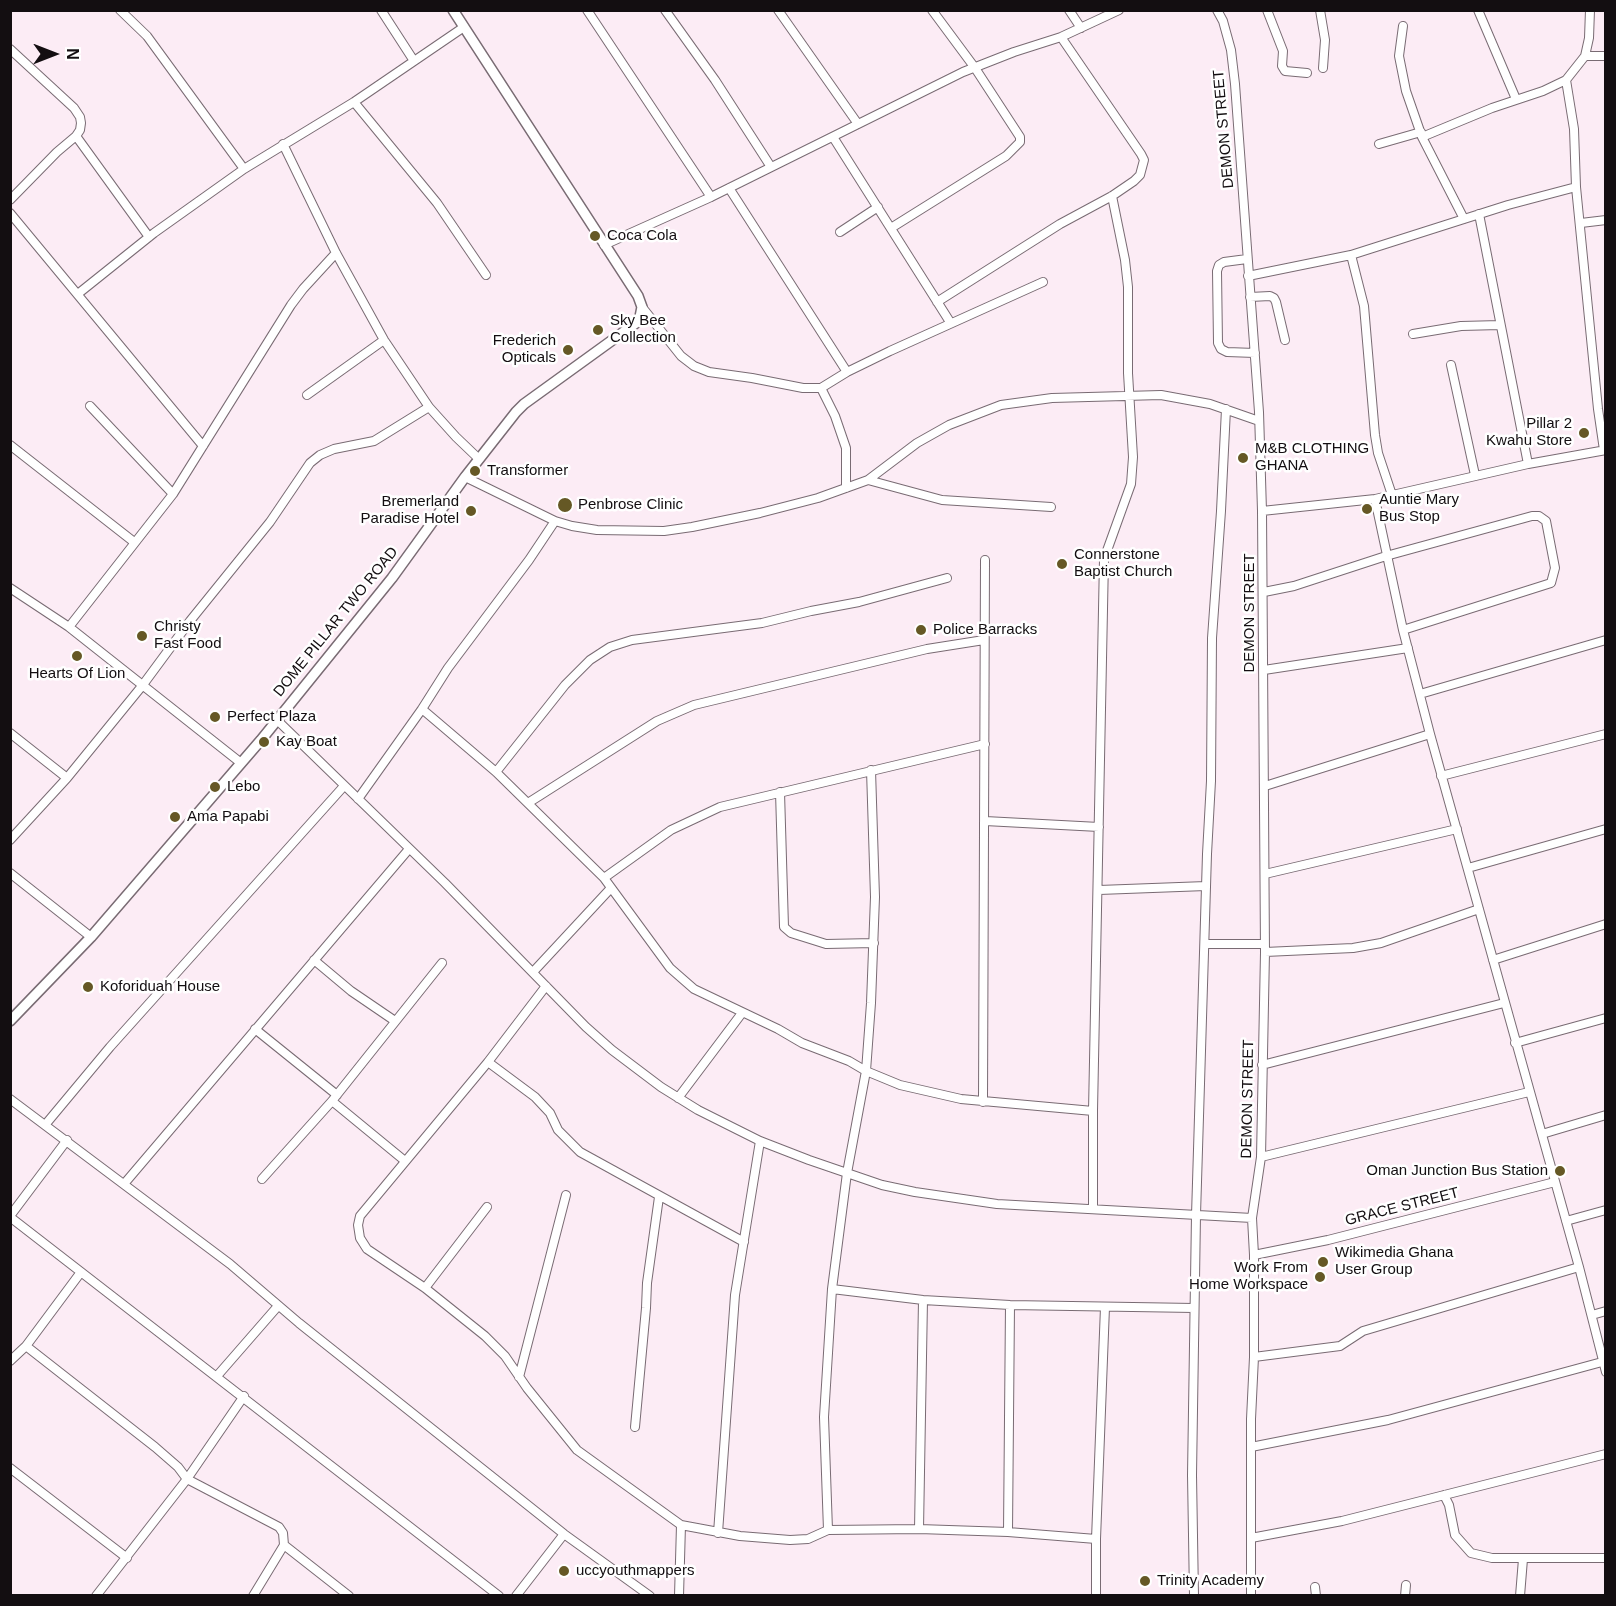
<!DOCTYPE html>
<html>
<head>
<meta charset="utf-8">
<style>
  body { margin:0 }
  #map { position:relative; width:1616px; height:1606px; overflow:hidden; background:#fcecf5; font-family:Helvetica,sans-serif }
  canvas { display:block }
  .frame { position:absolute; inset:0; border:12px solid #130e11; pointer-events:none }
  .north { position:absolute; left:24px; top:24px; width:60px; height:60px; -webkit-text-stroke:4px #fff; paint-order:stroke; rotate:90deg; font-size:16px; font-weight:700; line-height:24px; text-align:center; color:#130e11 }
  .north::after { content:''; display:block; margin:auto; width:21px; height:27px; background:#130e11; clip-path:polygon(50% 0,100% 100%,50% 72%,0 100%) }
</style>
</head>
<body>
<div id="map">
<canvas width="1616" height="1606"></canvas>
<div class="frame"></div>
<div class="north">N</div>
</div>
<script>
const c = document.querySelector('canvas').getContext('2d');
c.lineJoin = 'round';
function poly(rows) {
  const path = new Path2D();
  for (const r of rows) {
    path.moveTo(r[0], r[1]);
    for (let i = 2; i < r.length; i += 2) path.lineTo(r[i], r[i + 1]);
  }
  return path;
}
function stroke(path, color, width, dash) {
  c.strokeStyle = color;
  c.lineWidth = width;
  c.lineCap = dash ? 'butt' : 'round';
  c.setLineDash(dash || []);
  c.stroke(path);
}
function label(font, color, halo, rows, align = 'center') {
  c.font = font + ' Helvetica,sans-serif';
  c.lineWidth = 5;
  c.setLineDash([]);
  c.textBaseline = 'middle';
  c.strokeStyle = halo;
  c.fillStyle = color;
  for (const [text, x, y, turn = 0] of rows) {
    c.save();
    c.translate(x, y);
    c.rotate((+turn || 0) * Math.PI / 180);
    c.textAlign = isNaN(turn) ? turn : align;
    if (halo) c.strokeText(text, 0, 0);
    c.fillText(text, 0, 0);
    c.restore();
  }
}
const minor = poly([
  [120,10,147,36,244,169],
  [381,10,414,61],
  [587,10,711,197],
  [665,10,715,80,771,167],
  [778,10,858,124],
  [1069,10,1081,28],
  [1217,10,1223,21,1231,50,1235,84,1259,412,1262,511,1265,952,1261,1157,1252,1218,1254,1255,1254,1357,1251,1419,1251,1596],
  [1267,10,1283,51,1282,66,1285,71,1307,73],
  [1320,10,1325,40,1323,68],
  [1478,10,1516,99],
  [1403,26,1399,56,1406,91,1422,137,1464,219],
  [10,49,74,108,80,117,81,123,80,130,76,136,57,152,10,200],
  [1585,56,1606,56],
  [1566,80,1574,129,1576,187,1598,409,1604,450],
  [354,102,437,203,486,275],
  [76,136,149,237],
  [833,137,950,322],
  [1422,137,1492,108,1543,91,1566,80,1585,56,1589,38,1590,10],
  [283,144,336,253,384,340,429,407,456,437,479,459],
  [1379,144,1421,132],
  [729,188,847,372],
  [10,213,203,446],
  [1479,214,1528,464],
  [1581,223,1606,220],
  [891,228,1006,156,1020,142,1020,137,975,68,932,10],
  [840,232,878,207],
  [604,245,711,197,963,72,1014,52,1061,37,1119,10],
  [1351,255,1364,306,1375,435,1378,453,1392,495],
  [1247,259,1224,262,1219,265,1217,271,1218,343,1221,349,1227,352,1255,353],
  [1248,276,1351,255,1508,205,1576,187],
  [79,293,154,233,244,169,354,102,464,27],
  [1250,297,1270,296,1274,298,1276,302,1285,340],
  [937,302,1060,224,1112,196,1134,181,1140,175,1144,160,1141,154,1061,37],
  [642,307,681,356,694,366,709,372,752,378,803,388,821,388,847,372,890,351,1043,282],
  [1413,334,1461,326,1500,325],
  [1451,365,1475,475],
  [821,388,835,416,846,448,846,488],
  [307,395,384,340],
  [90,406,173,494],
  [10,445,134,542],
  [465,477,555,521,572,526,597,530,664,531,692,527,760,513,818,498,868,480,917,443,949,425,1001,405,1052,398,1161,395,1210,404,1259,421],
  [868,480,942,500,1051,507],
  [1375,499,1403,630,1430,734,1579,1267,1606,1372],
  [1262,511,1375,499,1528,464,1606,450],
  [555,521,529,560,448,668,422,709,496,772,604,878,670,968,694,989,778,1029,802,1043,849,1061,866,1071,900,1085,961,1099,1093,1111],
  [10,588,69,627,241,763],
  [1264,592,1294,586,1386,556,1532,516,1539,516,1546,521,1555,568,1551,583,1403,630],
  [69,627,173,494,291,305,303,289,336,253],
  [1264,670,1408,648],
  [1420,694,1606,640],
  [277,720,445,883,586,1027,612,1050,661,1087,698,1110,760,1141,809,1160,882,1185,915,1192,997,1204,1252,1218],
  [10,733,67,778],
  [496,772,565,685,590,660,610,647,632,640,762,623,811,611,859,602,947,578],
  [1441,776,1606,734],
  [1265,786,1430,734],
  [780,792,784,927,791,933,826,944,874,943],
  [358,799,422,709],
  [528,803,657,721,694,705,927,649,984,640],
  [985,821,1099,827],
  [10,840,67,778,142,686,190,621,270,522,310,463,320,455,334,449,374,441,429,407],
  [1468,868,1606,829],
  [10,873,91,937],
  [1265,874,1457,829],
  [604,878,671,830,720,807,985,744],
  [1099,890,1206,886],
  [1205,944,1264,944],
  [1265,952,1353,948,1381,943,1479,909],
  [314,960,351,991,395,1021],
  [1493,960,1606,924],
  [533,972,611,888],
  [546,986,488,1062,360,1216,358,1225,360,1238,367,1249,425,1288,485,1336,505,1356,527,1388,577,1450,681,1525,740,1536,790,1540,808,1539,828,1530,919,1529,1008,1532,1096,1539],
  [255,1029,337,1095],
  [1515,1043,1606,1018],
  [488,1062,535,1097,550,1113,558,1130,580,1152,744,1242],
  [1262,1065,1504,1003],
  [678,1098,742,1013],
  [10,1099,230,1264,299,1323,564,1534,650,1596],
  [332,1101,405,1161],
  [983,1102,985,560],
  [45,1125,110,1047,344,786],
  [1542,1134,1606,1115],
  [1261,1157,1529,1092],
  [262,1179,332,1101,442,963],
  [124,1184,409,849],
  [1093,1208,1093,1111,1104,559,1131,484,1133,457,1128,373,1128,287,1125,260,1112,196],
  [10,1216,67,1140],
  [10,1217,499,1596],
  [1566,1221,1606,1210],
  [1254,1255,1328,1240,1555,1182],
  [425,1288,487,1207],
  [832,1289,923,1300,1010,1305,1194,1308],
  [1592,1315,1606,1311],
  [26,1346,155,1447,178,1467,187,1479,279,1527,283,1533,284,1545,349,1596],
  [1254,1357,1340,1346,1363,1331,1579,1267],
  [10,1361,26,1346,81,1272],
  [217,1376,278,1306],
  [519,1377,566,1195],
  [635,1427,646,1308,647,1283,659,1197],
  [1251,1447,1388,1420,1602,1362],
  [10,1468,127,1558],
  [1444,1495,1449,1505,1455,1535,1471,1553,1492,1558,1606,1558],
  [919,1529,923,1300],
  [828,1530,824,1417,832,1289,847,1173,866,1071,871,1003,875,897,871,770],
  [1008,1532,1010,1305],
  [718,1533,735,1295,760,1141],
  [1251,1538,1342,1521,1606,1454],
  [1315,1587,1316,1596],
  [96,1596,187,1479,244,1396],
  [253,1596,284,1545],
  [516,1596,564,1534],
  [679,1596,681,1525],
  [1096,1596,1096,1539,1105,1307],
  [1194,1596,1192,1475,1196,1215,1207,854,1211,781,1212,638,1221,511,1226,409],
  [1405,1596,1406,1585],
  [1520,1596,1523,1559]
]);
const tertiary = poly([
  [10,1021,91,937,261,740,392,578,465,477,516,412,524,404,636,323,640,317,642,307,638,296,453,10]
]);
const markers = [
  [595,236,6,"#655825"],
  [598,330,6,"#655825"],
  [568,350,6,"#655825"],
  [1584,433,6,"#655825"],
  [1243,458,6,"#655825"],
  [475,471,6,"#655825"],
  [565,505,8,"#655825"],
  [1367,509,6,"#655825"],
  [471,511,6,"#655825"],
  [1062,564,6,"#655825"],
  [921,630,6,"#655825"],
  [142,636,6,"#655825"],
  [77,656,6,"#655825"],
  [215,717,6,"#655825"],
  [264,742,6,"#655825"],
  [215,787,6,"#655825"],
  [175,817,6,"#655825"],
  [88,987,6,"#655825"],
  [1560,1171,6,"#655825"],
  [1323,1262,6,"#655825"],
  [1320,1277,6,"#655825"],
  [564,1571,6,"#655825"],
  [1145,1581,6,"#655825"]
];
const streetNames = [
  ["DEMON STREET",1224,129,-95],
  ["DEMON STREET",1250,613,-90],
  ["DOME PILLAR TWO ROAD",336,622,-51],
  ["DEMON STREET",1248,1099,-89],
  ["GRACE STREET",1402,1207,-14]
];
const poiNames = [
  ["Coca Cola",607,236],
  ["Sky Bee",610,321],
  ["Collection",610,338],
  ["Frederich",556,341,"right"],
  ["Opticals",556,358,"right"],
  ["Pillar 2",1572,424,"right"],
  ["Kwahu Store",1572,441,"right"],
  ["M&B CLOTHING",1255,449],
  ["GHANA",1255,466],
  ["Transformer",487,471],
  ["Auntie Mary",1379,500],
  ["Bus Stop",1379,517],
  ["Bremerland",459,502,"right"],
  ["Paradise Hotel",459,519,"right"],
  ["Penbrose Clinic",578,505],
  ["Connerstone",1074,555],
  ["Baptist Church",1074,572],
  ["Christy",154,627],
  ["Fast Food",154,644],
  ["Police Barracks",933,630],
  ["Hearts Of Lion",77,674,"center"],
  ["Perfect Plaza",227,717],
  ["Kay Boat",276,742],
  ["Lebo",227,787],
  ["Ama Papabi",187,817],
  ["Koforiduah House",100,987],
  ["Oman Junction Bus Station",1548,1171,"right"],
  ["Wikimedia Ghana",1335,1253],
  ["User Group",1335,1270],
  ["Work From",1308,1268,"right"],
  ["Home Workspace",1308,1285,"right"],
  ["uccyouthmappers",576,1571],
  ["Trinity Academy",1157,1581]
];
stroke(minor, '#796b73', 10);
stroke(tertiary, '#796b73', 12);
stroke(minor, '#fff', 8);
stroke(tertiary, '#fff', 9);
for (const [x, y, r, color] of markers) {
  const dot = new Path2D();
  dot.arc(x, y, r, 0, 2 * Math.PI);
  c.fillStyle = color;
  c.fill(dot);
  stroke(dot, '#fff', 2);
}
label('15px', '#130e11', '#fff', streetNames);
label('15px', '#130e11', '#fff', poiNames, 'left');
</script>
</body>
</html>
